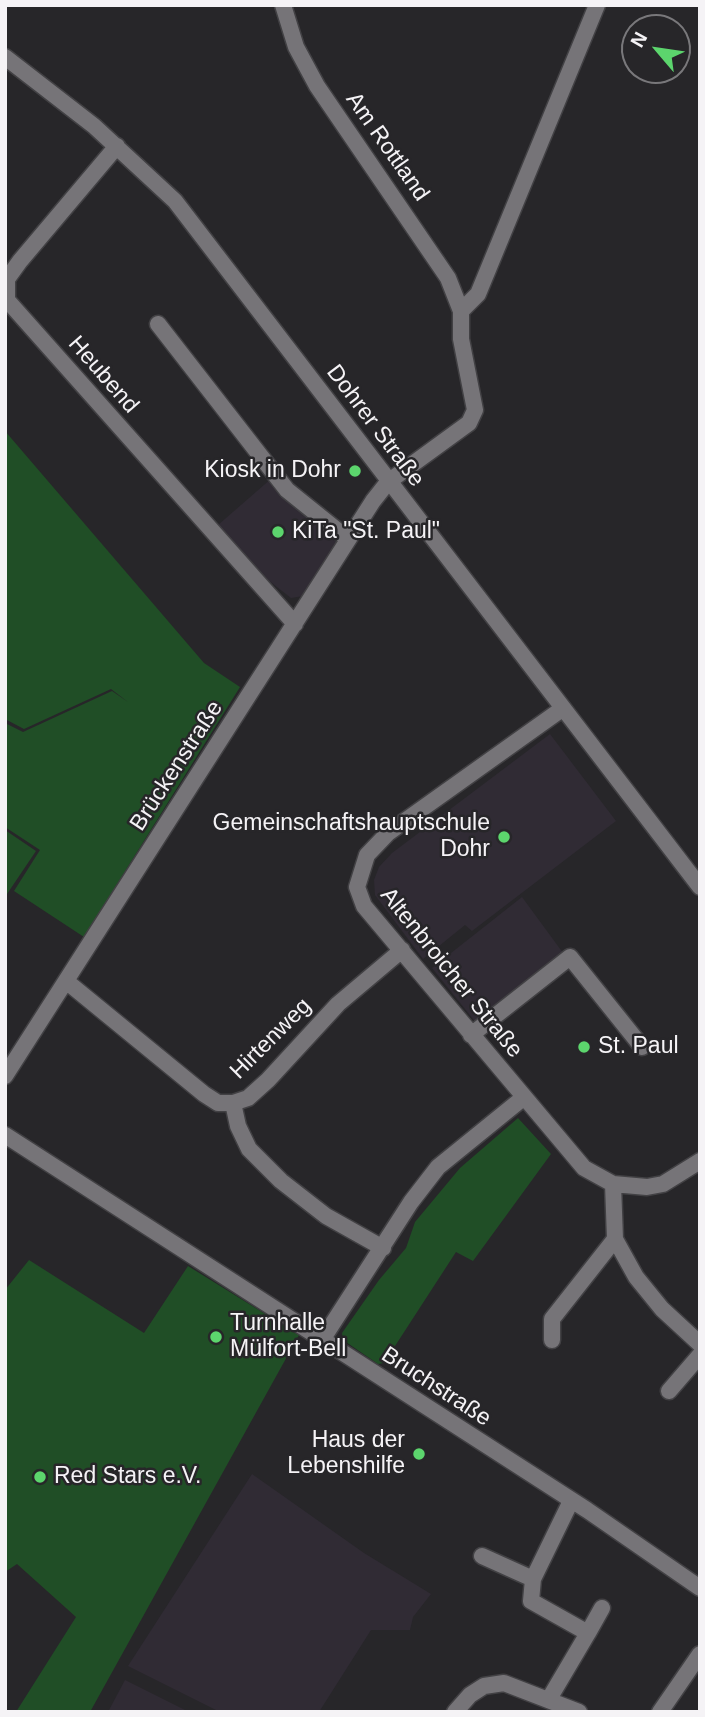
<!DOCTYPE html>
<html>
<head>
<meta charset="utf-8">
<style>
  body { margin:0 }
  #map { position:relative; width:705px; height:1717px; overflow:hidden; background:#272629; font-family:Helvetica,sans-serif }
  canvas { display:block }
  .frame { position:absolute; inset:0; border:7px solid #f5f3f6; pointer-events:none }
  .north { position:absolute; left:621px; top:14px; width:70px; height:70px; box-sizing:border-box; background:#272629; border:2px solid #79787b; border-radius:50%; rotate:299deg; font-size:19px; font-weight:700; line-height:28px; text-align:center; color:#f5f3f6 }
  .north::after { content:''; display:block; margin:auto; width:24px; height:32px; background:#5cd56d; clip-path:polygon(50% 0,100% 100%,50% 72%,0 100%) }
</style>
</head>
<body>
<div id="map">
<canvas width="705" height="1717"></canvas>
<div class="frame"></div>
<div class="north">N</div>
</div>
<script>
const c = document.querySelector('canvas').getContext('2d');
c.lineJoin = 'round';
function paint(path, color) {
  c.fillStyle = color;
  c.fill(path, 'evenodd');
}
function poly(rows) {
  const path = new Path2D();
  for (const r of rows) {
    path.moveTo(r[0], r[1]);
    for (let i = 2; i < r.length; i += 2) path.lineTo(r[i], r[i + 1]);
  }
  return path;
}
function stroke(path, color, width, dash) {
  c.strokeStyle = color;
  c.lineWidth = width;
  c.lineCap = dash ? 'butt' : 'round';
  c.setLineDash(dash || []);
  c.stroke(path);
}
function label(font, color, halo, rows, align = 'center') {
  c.font = font + ' Helvetica,sans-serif';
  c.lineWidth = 5;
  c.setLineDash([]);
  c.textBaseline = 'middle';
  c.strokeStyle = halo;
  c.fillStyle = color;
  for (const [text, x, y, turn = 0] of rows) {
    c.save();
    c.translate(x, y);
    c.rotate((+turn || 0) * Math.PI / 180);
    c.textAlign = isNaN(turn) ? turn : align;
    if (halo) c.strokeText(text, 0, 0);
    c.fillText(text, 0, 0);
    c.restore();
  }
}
const built = poly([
  [272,478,340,538,303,596,291,598,268,580,218,525],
  [550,734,616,821,472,931,465,925,423,959,375,895,374,880,379,867,392,853],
  [522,897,566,957,477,1024,432,968],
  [252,1474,364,1553,431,1594,413,1617,410,1630,371,1630,319,1712,220,1712,128,1666],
  [125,1680,189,1712,108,1712]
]);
const green = poly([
  [5,431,204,663,240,687,84,937,14,891,40,850,5,827,5,723,23,732,112,691,128,702,111,689,24,729,5,719],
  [5,830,36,851,5,897],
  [518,1118,551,1154,473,1261,456,1252,384,1363,378,1364,343,1340,342,1333,379,1280,406,1248,415,1222,460,1168],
  [29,1260,144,1333,188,1266,299,1335,90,1712,16,1712,76,1617,17,1564,5,1572,5,1290]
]);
const minor = poly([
  [5,57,94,126,175,201,700,887],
  [117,146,20,261,7,279,7,300,295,624],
  [461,311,478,294,597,5],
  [158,324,287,490,348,539],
  [562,709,388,833,367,855,357,887,364,906,584,1168,613,1184,647,1187,663,1184,700,1161],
  [66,981,204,1094,218,1103,233,1103,248,1098,268,1080,338,1004,402,950],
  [471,1035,570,957,642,1047],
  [5,1076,373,501,388,482,469,423,475,410,461,339,461,311,448,278,317,86,296,47,283,5],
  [233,1103,238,1126,249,1149,281,1181,326,1216,383,1248],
  [5,1135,587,1510,700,1588],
  [613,1184,615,1239,636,1277,662,1309,700,1344],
  [322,1340,411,1202,438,1167,523,1098],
  [552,1340,552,1319,615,1239],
  [669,1391,700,1355],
  [482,1556,533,1579],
  [588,1633,602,1608],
  [549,1699,588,1633,531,1601,533,1579,571,1501],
  [455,1712,470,1695,484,1686,504,1683,579,1712],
  [660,1712,700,1654]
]);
const markers = [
  [355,471,7,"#5cd56d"],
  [278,532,7,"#5cd56d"],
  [504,837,7,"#5cd56d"],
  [584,1047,7,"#5cd56d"],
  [216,1337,7,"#5cd56d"],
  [419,1454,7,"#5cd56d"],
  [40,1477,7,"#5cd56d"]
];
const streetNames = [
  ["Am Rottland",387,147,55],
  ["Heubend",103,375,49],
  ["Dohrer Straße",375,426,53],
  ["Brückenstraße",177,766,-57],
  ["Altenbroicher Straße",451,973,51],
  ["Hirtenweg",271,1039,-45],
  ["Bruchstraße",436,1387,33]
];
const poiNames = [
  ["Kiosk in Dohr",341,471,"right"],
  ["KiTa \"St. Paul\"",292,532],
  ["Gemeinschaftshauptschule",490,824,"right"],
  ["Dohr",490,850,"right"],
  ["St. Paul",598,1047],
  ["Turnhalle",230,1324],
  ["Mülfort-Bell",230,1350],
  ["Haus der",405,1441,"right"],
  ["Lebenshilfe",405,1467,"right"],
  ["Red Stars e.V.",54,1477]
];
paint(built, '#302b34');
paint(green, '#204e26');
stroke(minor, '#424144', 19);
stroke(minor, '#767478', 16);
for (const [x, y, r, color] of markers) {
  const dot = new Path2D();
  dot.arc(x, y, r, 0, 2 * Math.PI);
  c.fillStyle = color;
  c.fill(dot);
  stroke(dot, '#272629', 2.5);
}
label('23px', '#f5f3f6', '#272629', streetNames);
label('23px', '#f5f3f6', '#272629', poiNames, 'left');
</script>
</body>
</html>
